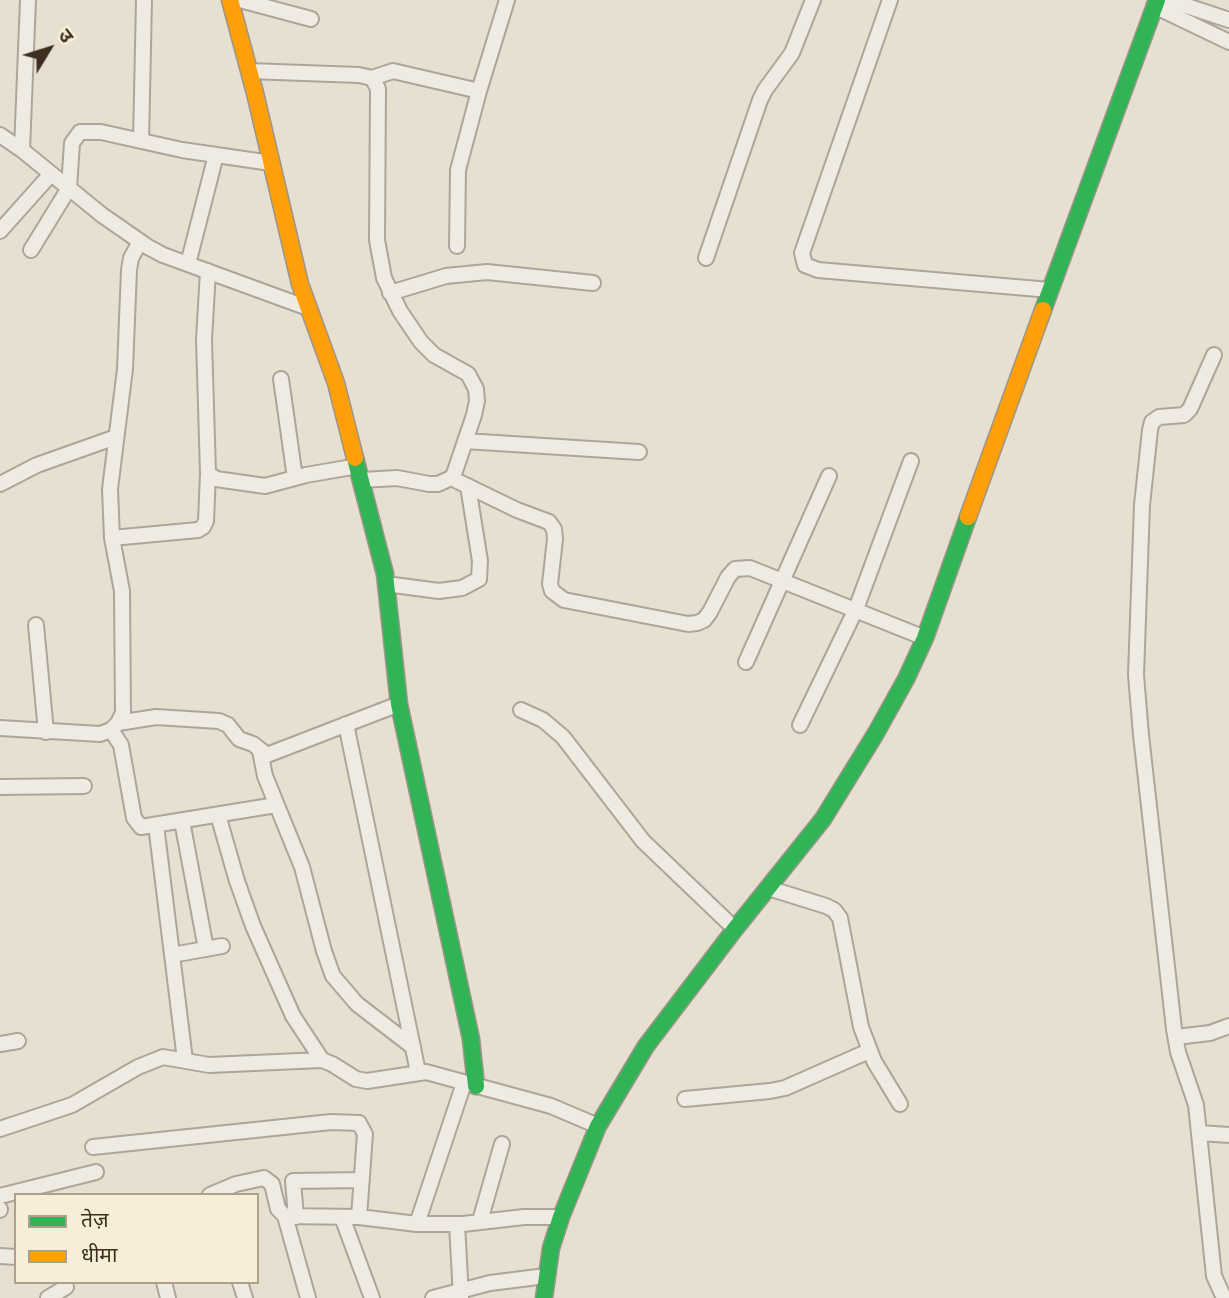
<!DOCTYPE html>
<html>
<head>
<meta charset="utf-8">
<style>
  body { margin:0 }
  #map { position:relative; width:1229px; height:1298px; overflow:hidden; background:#e7e0d1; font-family:"Libre Baskerville","Noto Sans Devanagari",serif }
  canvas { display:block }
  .legend { position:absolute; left:14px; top:1193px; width:245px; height:91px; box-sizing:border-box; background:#f7eed8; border:2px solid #ada18e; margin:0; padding:9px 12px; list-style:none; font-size:21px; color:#3d2e20 }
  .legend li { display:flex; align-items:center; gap:14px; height:35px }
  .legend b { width:35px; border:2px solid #ada18e }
  .north { position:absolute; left:14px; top:14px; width:70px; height:70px; -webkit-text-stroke:5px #f7eed8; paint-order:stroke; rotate:52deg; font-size:19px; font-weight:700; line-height:28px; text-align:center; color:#3d2e20 }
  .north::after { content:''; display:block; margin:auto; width:24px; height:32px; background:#3d2e20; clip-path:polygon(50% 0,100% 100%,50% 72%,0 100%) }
</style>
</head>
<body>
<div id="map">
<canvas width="1229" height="1298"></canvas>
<ul class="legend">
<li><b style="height:9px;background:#30b455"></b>तेज़</li>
<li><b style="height:9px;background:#ff9f0a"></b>धीमा</li>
</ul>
<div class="north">उ</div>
</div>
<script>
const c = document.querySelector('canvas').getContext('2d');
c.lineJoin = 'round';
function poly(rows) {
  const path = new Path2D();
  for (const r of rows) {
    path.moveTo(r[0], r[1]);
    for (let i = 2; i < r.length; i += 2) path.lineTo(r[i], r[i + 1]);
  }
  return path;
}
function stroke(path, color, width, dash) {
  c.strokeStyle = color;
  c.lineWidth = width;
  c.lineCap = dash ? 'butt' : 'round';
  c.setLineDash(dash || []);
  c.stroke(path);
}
const street = poly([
  [240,0,311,19],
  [890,0,802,253,805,265,818,270,1050,290],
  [1169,0,1229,20],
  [1154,6,1229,42],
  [249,71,359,75,372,78,375,83,378,89,377,240,384,278,400,311,421,342,434,355,468,374,476,389,477,401,474,415,454,474,451,478,438,484,429,484,397,478,362,480],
  [372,78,393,71,479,91],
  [0,135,22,150,102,215,148,247,163,255,308,308],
  [141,141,144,0],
  [22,150,28,0],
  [0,231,51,174],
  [457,246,458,170,479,91,507,0],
  [31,250,69,188,72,143,80,132,101,132,182,150,271,163],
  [706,258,760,100,765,90,792,53,813,0],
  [188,264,216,155],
  [208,271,204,340,208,473,216,479,265,486,306,475,358,466],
  [390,293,446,276,487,272,593,283],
  [1214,355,1190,409,1184,415,1159,417,1152,422,1150,430,1142,505,1136,675,1141,735,1174,1029,1178,1052,1196,1105,1214,1276,1224,1298],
  [281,379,295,478],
  [465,441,639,452],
  [451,478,517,510,549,522,554,529,555,539,550,584,552,591,564,600,688,624,697,623,704,620,710,612,728,577,735,569,750,568,925,638],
  [0,484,37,465,116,437],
  [112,538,198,530,203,527,206,521,208,473],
  [386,584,439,591,462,588,479,579,480,561,468,486],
  [36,625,46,732],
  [746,662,829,476],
  [521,710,543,720,563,737,643,841,735,929],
  [118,723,156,717,219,721,228,725,239,739,253,744,267,755,399,704],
  [346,724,418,1072],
  [800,725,856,609,911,461],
  [0,728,100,734,111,730,118,723,123,713,122,591,112,538,110,489,125,369,129,270,131,258,140,242],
  [111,730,121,745,134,818,141,827,276,805],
  [260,751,265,776,302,867,324,951,333,976,357,1004,413,1047],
  [0,787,84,786],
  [218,815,237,881,253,926,293,1016,322,1060],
  [182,821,206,949],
  [156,825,185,1060],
  [768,888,826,906,834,910,840,918,861,1027,874,1061,900,1104],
  [172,955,222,946],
  [1176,1037,1210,1033,1229,1026],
  [0,1044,18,1041],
  [685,1099,770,1091,785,1088,869,1051],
  [0,1129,72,1105,138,1067,163,1057,209,1065,322,1060,332,1064,356,1079,367,1081,426,1072,551,1106,598,1126],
  [1200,1133,1229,1135],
  [93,1147,331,1122,359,1123,365,1134,359,1217],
  [210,1195,236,1184,264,1178,272,1184,278,1209,285,1216,359,1217,417,1224,463,1224,524,1217,561,1217],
  [0,1196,96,1172],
  [0,1209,0,1210],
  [285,1216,308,1298],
  [296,1217,293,1181,362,1180],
  [342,1217,372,1298],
  [480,1221,502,1144],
  [417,1224,464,1083],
  [457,1224,461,1297],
  [0,1256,16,1257],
  [164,1282,168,1298],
  [240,1282,245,1298],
  [48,1298,66,1287],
  [433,1298,490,1283,546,1276]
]);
const fast = poly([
  [1043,310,1157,0],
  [355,458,385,574,399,704,471,1039,476,1086],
  [544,1298,551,1248,561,1217,598,1126,646,1046,735,929,823,819,876,733,906,679,925,638,968,517]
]);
const slow = poly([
  [230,0,255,93,300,284,336,383,355,458],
  [968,517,1043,310]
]);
stroke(street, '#ada599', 18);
stroke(fast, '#9c958a', 19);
stroke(slow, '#9c958a', 19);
stroke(street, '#efebe3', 14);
stroke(fast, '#30b455', 16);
stroke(slow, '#ff9f0a', 16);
</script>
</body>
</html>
